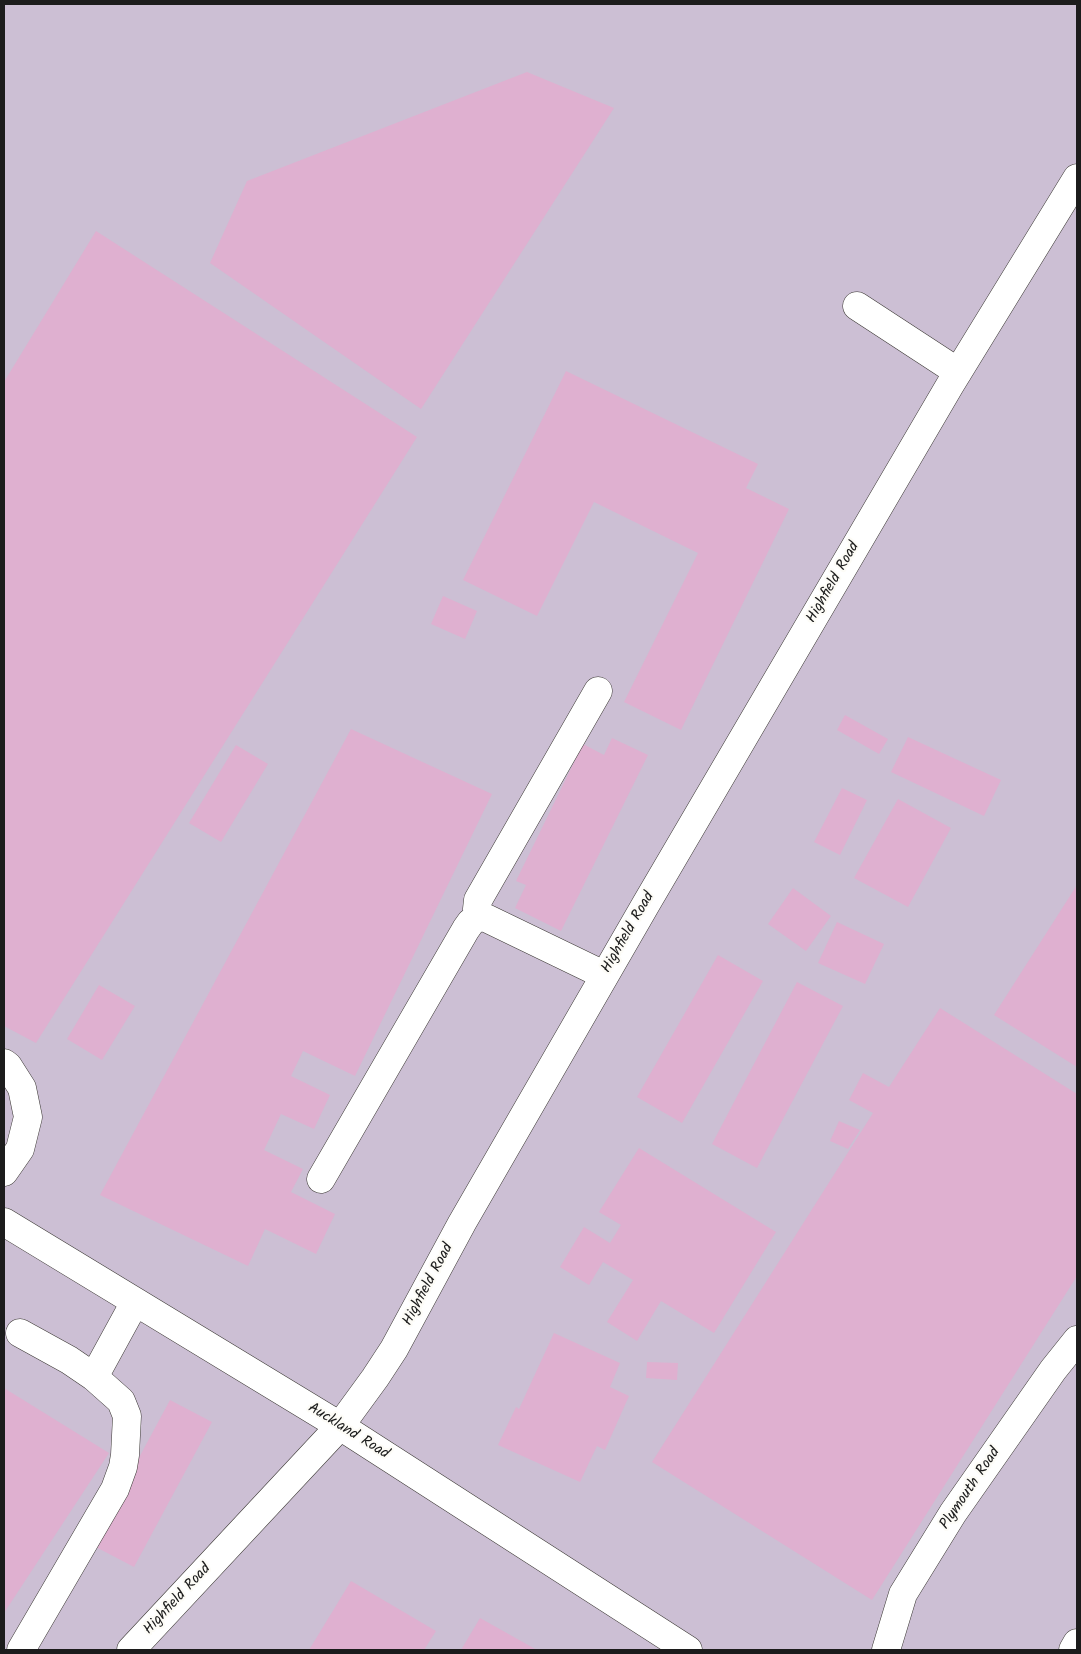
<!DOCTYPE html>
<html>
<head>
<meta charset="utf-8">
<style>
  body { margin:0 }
  #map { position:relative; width:1081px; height:1654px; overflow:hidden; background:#f4ddc0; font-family:Kalam,sans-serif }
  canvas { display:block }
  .frame { position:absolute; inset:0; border:5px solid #1c1c1c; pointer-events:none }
</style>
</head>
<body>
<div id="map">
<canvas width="1081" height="1654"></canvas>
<div class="frame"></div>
</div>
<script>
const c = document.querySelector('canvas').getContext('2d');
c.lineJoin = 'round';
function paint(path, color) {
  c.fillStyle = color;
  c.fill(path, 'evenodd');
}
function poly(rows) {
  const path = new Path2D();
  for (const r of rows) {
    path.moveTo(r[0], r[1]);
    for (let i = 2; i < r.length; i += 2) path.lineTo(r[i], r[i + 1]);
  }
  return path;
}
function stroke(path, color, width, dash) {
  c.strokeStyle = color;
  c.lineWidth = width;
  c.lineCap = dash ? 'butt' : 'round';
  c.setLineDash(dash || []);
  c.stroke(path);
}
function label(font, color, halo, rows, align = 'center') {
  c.font = font + ' Kalam,sans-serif';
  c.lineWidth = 4.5;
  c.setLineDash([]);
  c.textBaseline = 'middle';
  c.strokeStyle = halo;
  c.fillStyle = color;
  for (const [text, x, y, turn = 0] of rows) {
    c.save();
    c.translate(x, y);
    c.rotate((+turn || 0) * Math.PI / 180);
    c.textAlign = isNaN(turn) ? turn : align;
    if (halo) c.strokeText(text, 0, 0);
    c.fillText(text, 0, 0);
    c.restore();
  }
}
const industrial = poly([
  [4,4,1077,4,1077,1650,4,1650]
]);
const building = poly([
  [527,72,614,108,421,409,210,263,247,181],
  [96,231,417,437,36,1043,4,1026,4,382],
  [566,371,758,464,746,488,789,509,681,730,624,702,698,553,594,502,537,616,463,580],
  [443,596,477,611,465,639,431,624],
  [845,715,888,739,879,754,837,730],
  [351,729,492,794,355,1076,303,1051,291,1076,330,1095,314,1129,281,1114,264,1150,303,1169,291,1192,335,1214,316,1254,265,1229,248,1266,100,1195],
  [908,737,1001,780,984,816,891,772],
  [612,738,648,755,561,931,515,908,526,885,516,881,583,744,604,755],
  [236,745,268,764,221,842,189,823],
  [842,788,867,800,840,855,814,842],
  [898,799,951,828,908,907,854,878],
  [1077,885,1077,1067,994,1015],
  [793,888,831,916,806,951,768,924],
  [837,922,884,944,865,984,818,963],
  [718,955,763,981,682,1123,637,1097],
  [797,982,843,1006,757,1168,712,1144],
  [99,985,135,1006,102,1060,67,1039],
  [940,1008,1077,1094,1077,1276,872,1600,652,1462,873,1113,849,1100,863,1073,889,1087],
  [839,1121,860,1130,848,1149,830,1141],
  [639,1148,776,1232,714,1333,661,1301,637,1341,607,1322,633,1280,603,1262,589,1285,560,1267,584,1227,610,1243,621,1225,599,1212],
  [554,1333,620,1363,610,1387,629,1396,605,1450,597,1446,580,1482,498,1445,516,1407,519,1409],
  [647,1362,678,1363,677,1380,646,1378],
  [4,1388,109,1453,4,1613],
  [170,1400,212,1422,134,1567,92,1545],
  [351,1581,436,1631,424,1650,309,1650],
  [480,1618,537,1650,461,1650]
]);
const minor = poly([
  [857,306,958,372],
  [479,917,477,909,478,900,598,691],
  [4,1063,8,1066,22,1088,28,1117,20,1149,4,1172],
  [321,1179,466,929,471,922,479,917,486,918,604,975],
  [4,1222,340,1426,688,1650],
  [20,1333,69,1360,94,1377,121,1401,127,1416,125,1455,123,1467,115,1489,21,1650],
  [94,1377,135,1302],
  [131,1650,340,1426,375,1378,394,1349,462,1223,646,904,950,385,1077,178],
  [886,1650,903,1594,953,1513,1053,1370,1077,1340],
  [1073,1650,1077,1643]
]);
const streetNames = [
  ["Highfield Road",834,583,-60],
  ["Highfield Road",629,933,-60],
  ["Highfield Road",429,1285,-62],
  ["Auckland Road",348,1432,32],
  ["Plymouth Road",971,1489,-56],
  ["Highfield Road",178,1600,-47]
];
paint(industrial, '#ccbfd4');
paint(building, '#dfb0d0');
stroke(minor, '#3c3935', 29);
stroke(minor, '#fff', 28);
label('15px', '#1c1c1c', '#fdfcf7', streetNames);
</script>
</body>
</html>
